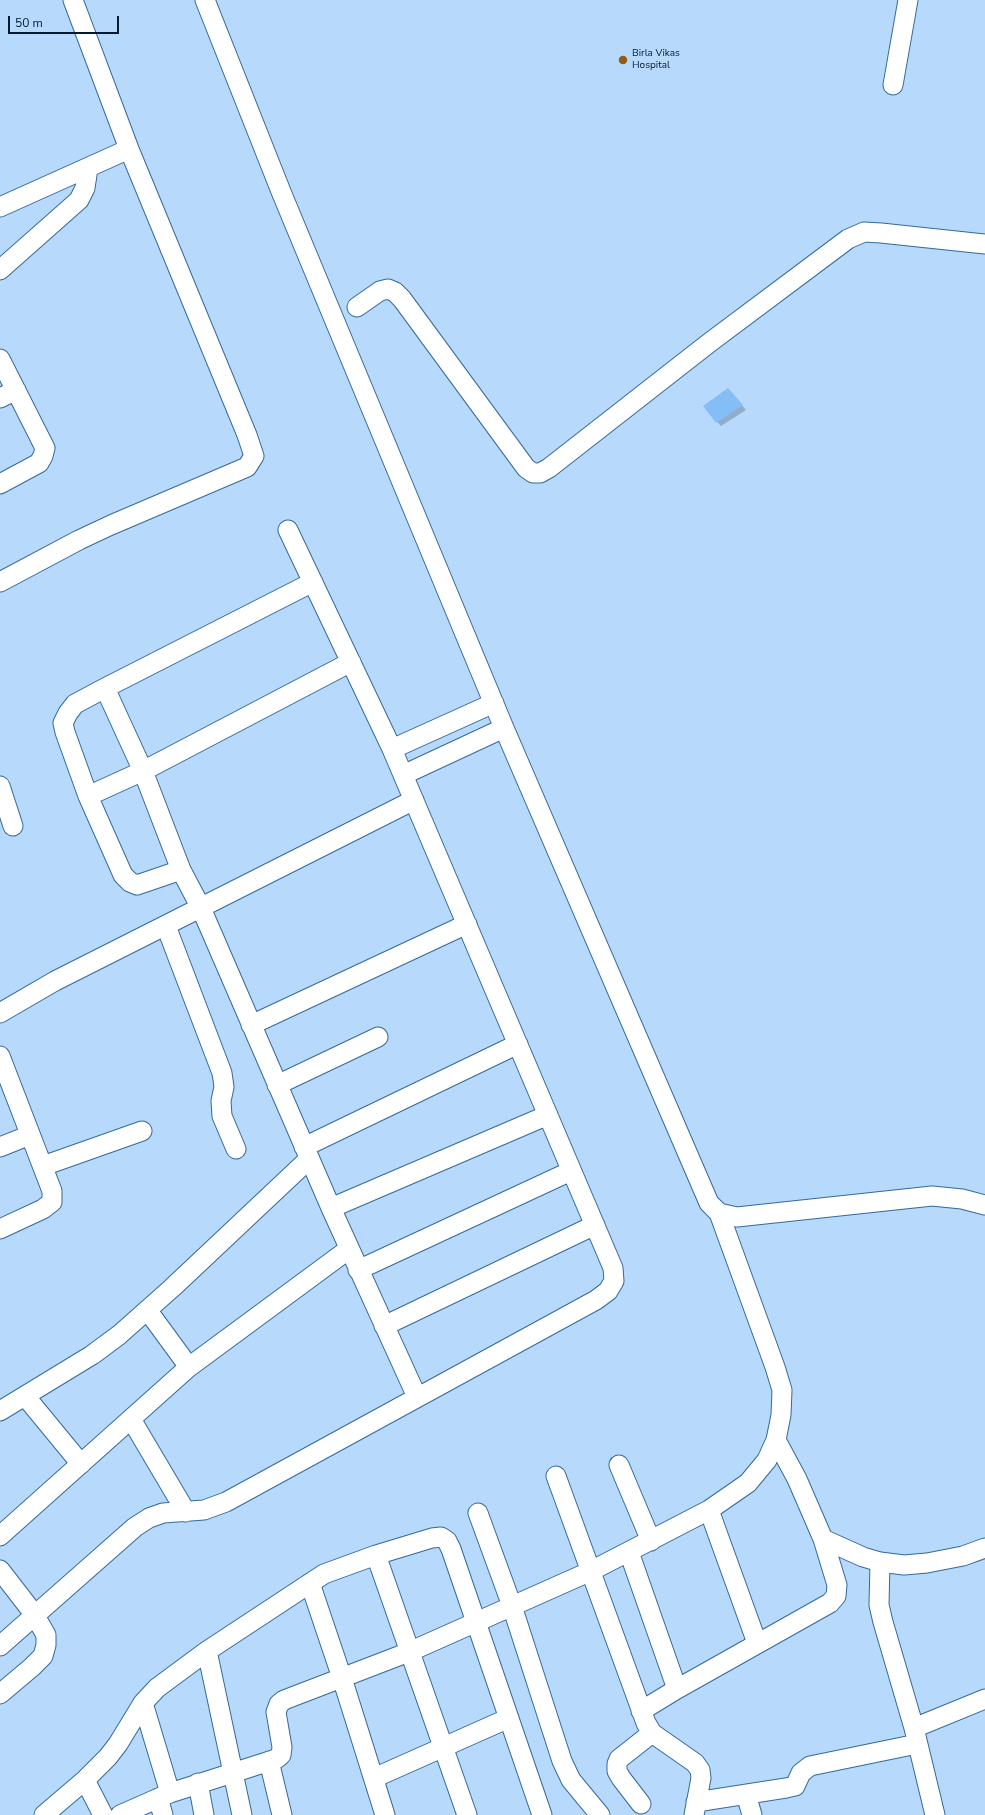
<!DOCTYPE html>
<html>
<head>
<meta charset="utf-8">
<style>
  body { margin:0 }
  #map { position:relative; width:985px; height:1815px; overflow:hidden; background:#b7d9fc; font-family:"Nunito Sans",sans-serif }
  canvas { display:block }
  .scale { position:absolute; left:8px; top:16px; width:111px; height:18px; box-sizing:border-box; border:2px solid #051a30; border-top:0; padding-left:5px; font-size:12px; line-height:14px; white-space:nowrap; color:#051a30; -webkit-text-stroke:3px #b7d9fc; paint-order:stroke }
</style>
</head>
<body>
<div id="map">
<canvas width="985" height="1815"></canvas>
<div class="scale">50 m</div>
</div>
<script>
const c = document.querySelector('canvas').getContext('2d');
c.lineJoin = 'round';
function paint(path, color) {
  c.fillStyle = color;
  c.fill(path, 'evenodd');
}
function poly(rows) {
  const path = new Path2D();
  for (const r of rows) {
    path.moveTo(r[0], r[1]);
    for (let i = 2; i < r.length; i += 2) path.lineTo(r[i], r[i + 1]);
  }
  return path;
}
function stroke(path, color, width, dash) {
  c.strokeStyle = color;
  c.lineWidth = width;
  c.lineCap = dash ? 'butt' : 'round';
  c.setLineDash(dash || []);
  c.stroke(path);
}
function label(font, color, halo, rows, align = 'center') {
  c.font = font + ' "Nunito Sans",sans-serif';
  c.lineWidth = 3;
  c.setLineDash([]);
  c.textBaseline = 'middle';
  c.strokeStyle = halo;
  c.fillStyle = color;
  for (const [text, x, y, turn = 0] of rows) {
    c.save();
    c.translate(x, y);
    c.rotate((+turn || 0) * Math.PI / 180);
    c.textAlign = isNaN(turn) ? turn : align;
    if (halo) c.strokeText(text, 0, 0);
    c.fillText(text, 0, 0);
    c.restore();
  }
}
const shadow = poly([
  [732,393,746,410,721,426,717,422]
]);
const building = poly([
  [728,388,743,405,716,423,703,406]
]);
const minor = poly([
  [205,0,282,194,504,728,709,1203,719,1213,737,1217,932,1196,962,1199,985,1205],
  [893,85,908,0],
  [0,207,129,149],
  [0,270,79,200,85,188,88,168],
  [357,307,380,291,388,289,395,292,402,299,526,468,533,473,540,473,549,468,709,343,848,239,864,232,881,233,985,244],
  [0,359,45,448,43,456,39,463,0,484],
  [0,398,16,390],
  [0,582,79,540,111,525,247,467,254,456,247,435,129,149,73,0],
  [105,688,143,771,181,870,201,908,331,1208,417,1397],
  [392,749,494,703],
  [403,775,504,728],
  [0,786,13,826],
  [88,796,143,771,351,662],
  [181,870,137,885,130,882,123,875,88,796,65,732,63,723,68,713,75,704,105,688,313,582],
  [166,926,222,1073,224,1087,221,1101,222,1116,236,1149],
  [0,1013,55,981,414,800],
  [251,1025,467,924],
  [0,1056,52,1191,52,1202,43,1209,0,1229],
  [277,1085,378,1037],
  [0,1147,30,1135],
  [304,1147,518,1044],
  [43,1166,142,1131],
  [331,1208,548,1115],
  [358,1270,571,1171],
  [148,1311,189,1367],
  [384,1326,595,1225],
  [25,1396,81,1464],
  [0,1411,92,1355,119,1335,172,1288,309,1159],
  [131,1419,186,1512],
  [619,1465,651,1541],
  [556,1476,646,1723,652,1733,695,1763,700,1770,701,1778,694,1815],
  [709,1510,757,1643],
  [478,1513,512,1606,562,1761,571,1780,600,1815],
  [0,1536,189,1367,349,1249],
  [823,1539,863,1557,880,1562,904,1565,927,1563,963,1556,985,1548],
  [629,1552,677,1689],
  [376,1555,467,1815],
  [880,1562,879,1605,883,1622,914,1728,935,1815],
  [0,1570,34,1614,46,1635,46,1645,43,1656,32,1667,0,1694],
  [310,1583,342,1678,385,1815],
  [0,1646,135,1527,149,1518,163,1513,204,1510,226,1502,596,1300,608,1291,614,1281,613,1268,392,749,288,530],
  [207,1651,242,1815],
  [143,1703,170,1793],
  [641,1711,677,1689,830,1603,836,1596,837,1585,823,1539,797,1479,776,1440],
  [914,1728,985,1699],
  [269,1761,282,1815],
  [374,1778,509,1718],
  [85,1780,103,1815],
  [198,1783,204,1815],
  [746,1794,752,1815],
  [158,1798,163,1815],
  [696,1802,786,1788,795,1786,801,1773,810,1766,917,1744],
  [641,1804,621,1778,617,1771,617,1764,619,1759,652,1733],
  [44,1815,85,1780,108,1757,118,1744,143,1703,157,1688,207,1651,324,1574,376,1555,432,1538,441,1537,447,1541,451,1549,542,1815],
  [120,1815,170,1793,276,1759,281,1755,282,1747,276,1712,279,1704,284,1700,409,1652,591,1571,709,1510,748,1483,767,1460,776,1440,781,1415,782,1390,775,1367,719,1213]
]);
const markers = [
  [623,60,5,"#915d0f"]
];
const poiNames = [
  ["Birla Vikas",632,54],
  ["Hospital",632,66]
];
paint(shadow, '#0003');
paint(building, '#85bdf7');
stroke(minor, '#33699d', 21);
stroke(minor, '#fff', 19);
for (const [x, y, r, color] of markers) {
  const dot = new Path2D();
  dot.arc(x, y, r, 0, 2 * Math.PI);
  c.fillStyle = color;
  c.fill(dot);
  stroke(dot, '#b7d9fc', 1.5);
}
label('10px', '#051a30', '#b7d9fc', poiNames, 'left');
</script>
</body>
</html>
